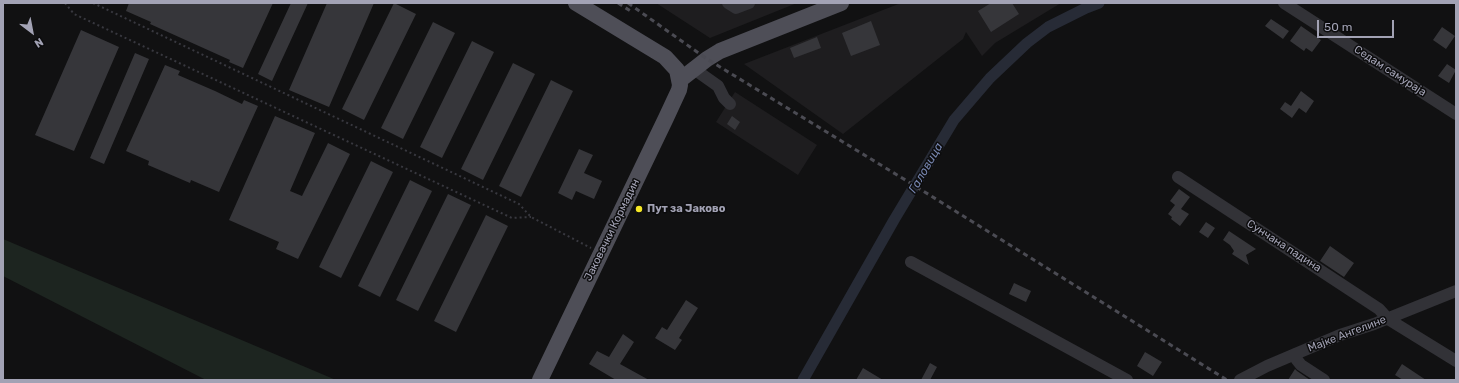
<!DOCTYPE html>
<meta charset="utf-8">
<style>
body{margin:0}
#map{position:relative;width:1459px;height:383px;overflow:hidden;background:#111112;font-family:Rubik,sans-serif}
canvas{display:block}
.frame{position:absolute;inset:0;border:4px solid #a2a2b4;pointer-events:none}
.north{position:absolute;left:12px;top:12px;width:40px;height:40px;-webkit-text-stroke:3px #0c0c0d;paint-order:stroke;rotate:148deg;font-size:11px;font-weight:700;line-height:16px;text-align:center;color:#a2a2b4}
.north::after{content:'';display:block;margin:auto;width:14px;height:18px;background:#a2a2b4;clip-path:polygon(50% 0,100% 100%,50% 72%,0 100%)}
.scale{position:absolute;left:1317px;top:20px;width:77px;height:18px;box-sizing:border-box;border:2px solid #a2a2b4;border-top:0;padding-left:5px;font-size:12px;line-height:14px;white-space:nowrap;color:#a2a2b4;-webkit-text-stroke:3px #0c0c0d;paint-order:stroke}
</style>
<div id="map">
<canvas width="1459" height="383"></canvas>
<div class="frame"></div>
<div class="north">N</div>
<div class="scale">50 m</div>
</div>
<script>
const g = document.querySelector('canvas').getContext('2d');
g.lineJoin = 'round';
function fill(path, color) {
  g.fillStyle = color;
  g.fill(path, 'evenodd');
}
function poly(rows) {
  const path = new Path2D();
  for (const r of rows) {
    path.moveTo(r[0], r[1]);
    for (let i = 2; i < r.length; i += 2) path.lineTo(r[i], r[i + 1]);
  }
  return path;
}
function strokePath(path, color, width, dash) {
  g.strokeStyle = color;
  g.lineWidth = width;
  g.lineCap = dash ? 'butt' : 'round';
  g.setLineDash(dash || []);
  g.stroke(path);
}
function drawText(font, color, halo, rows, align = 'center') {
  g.font = font + ' Rubik,sans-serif';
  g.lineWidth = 3;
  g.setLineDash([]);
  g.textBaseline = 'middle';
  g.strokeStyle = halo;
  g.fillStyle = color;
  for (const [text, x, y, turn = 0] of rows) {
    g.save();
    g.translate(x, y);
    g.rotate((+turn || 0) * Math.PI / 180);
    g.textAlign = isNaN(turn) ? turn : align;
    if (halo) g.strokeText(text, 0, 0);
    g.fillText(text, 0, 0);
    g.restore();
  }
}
const built = poly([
 [656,3,797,3,710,38],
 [901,3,1061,3,995,43,982,56,966,32,963,39,843,134,744,64],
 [735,92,817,145,798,175,716,122]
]);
const green = poly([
 [3,239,336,380,206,380,3,276]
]);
const canal = poly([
 [803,380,894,220,954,120,990,78,1027,43,1048,27,1086,8,1099,3]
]);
const building = poly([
 [129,3,273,3,243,68,229,62,230,60,150,24,151,22,126,11],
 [291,3,308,3,272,81,258,74],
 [327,3,374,3,329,107,289,90],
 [394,3,416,14,364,120,342,109],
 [991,3,1012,3,1019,14,991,32,978,11],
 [1271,19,1289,31,1283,39,1265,26],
 [871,21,880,45,851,56,842,33],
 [433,22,455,33,403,139,381,128],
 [1301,26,1321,40,1312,52,1306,48,1304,51,1290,41],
 [1442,27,1455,36,1446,49,1433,40],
 [81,30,119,47,74,151,35,135],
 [817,37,821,48,794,58,790,48],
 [472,41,494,52,442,158,420,147],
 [135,53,149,59,104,164,90,158],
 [513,63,535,74,483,180,461,169],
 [1447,64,1456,70,1449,83,1438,76],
 [165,65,180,71,178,75,215,91,242,104,244,100,258,106,219,192,191,180,190,183,148,165,149,161,126,151],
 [551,80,573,91,521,197,499,186],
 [1301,91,1314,101,1306,113,1299,108,1292,118,1280,109,1285,102,1291,106],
 [275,116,315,133,290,191,302,196,328,143,350,154,298,259,276,249,279,242,229,220],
 [732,116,740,122,735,130,727,124],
 [579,149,593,155,584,173,602,181,594,199,576,191,572,200,558,193],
 [371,161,393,172,341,278,319,267],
 [410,180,432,191,380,297,358,286],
 [1179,189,1190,197,1181,209,1189,214,1180,226,1171,219,1172,217,1168,214,1175,205,1170,201],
 [448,194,471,205,418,311,396,300],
 [486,215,508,226,456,332,434,321],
 [1206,222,1215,228,1208,238,1199,232],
 [1229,231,1256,249,1246,255,1249,265,1232,254,1234,251,1230,245,1223,240],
 [1330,246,1354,263,1344,277,1320,261],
 [1014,283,1031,291,1026,302,1009,294],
 [686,300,698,308,679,338,682,340,675,350,655,338,662,327,667,330],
 [623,334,634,342,620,364,649,380,616,380,589,364,597,351,609,357],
 [1145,352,1162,362,1153,376,1137,366],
 [930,363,937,367,930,380,921,380],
 [1402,364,1426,380,1403,380,1395,375],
 [863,368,883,380,856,380],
 [1295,369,1297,371,1310,380,1288,380]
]);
const path = poly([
 [65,3,74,14,512,218,531,217],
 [93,3,519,204,531,217,591,248]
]);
const minor = poly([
 [728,3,736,8,749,3],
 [1284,3,1456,114],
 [694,69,718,86,724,98,730,104],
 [1178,177,1379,309,1388,319,1456,361],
 [911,262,1127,380],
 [1295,354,1297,360,1301,365,1324,380],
 [1240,380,1267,366,1340,335,1374,324,1456,291]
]);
const major = poly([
 [680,80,707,59,720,51,841,3],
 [540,380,666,118,679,90,680,85,677,70,665,57,576,3]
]);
const rail = poly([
 [618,3,632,12],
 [628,3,707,59,907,181,1227,380]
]);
const markers = [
 [639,209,4,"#f6e825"]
];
const streetNames = [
 ["Седам самураја",1390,71,33],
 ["Јаковачки Кормадин",612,230,-64],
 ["Сунчана падина",1284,246,33],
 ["Мајке Ангелине",1347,334,-21]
];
const poiNames = [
 ["Пут за Јаково",647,209]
];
const waterNames = [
 ["Галовица",926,168,-60]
];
fill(built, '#1e1d1f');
fill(green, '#1d2520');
strokePath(canal, '#272b36', 11);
fill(building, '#36363a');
strokePath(path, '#38383f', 2, [2, 3]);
strokePath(minor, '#323237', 12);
strokePath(major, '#4e4e57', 16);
strokePath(rail, '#4b4b53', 3, [5, 4]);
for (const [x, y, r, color] of markers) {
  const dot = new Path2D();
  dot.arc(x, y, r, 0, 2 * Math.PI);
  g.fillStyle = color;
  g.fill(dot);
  strokePath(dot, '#0c0c0d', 1.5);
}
drawText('11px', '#a2a2b4', '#0c0c0d', streetNames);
drawText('bold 11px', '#a2a2b4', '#0c0c0d', poiNames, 'left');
drawText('italic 12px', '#7786b0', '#0c0c0d', waterNames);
</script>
